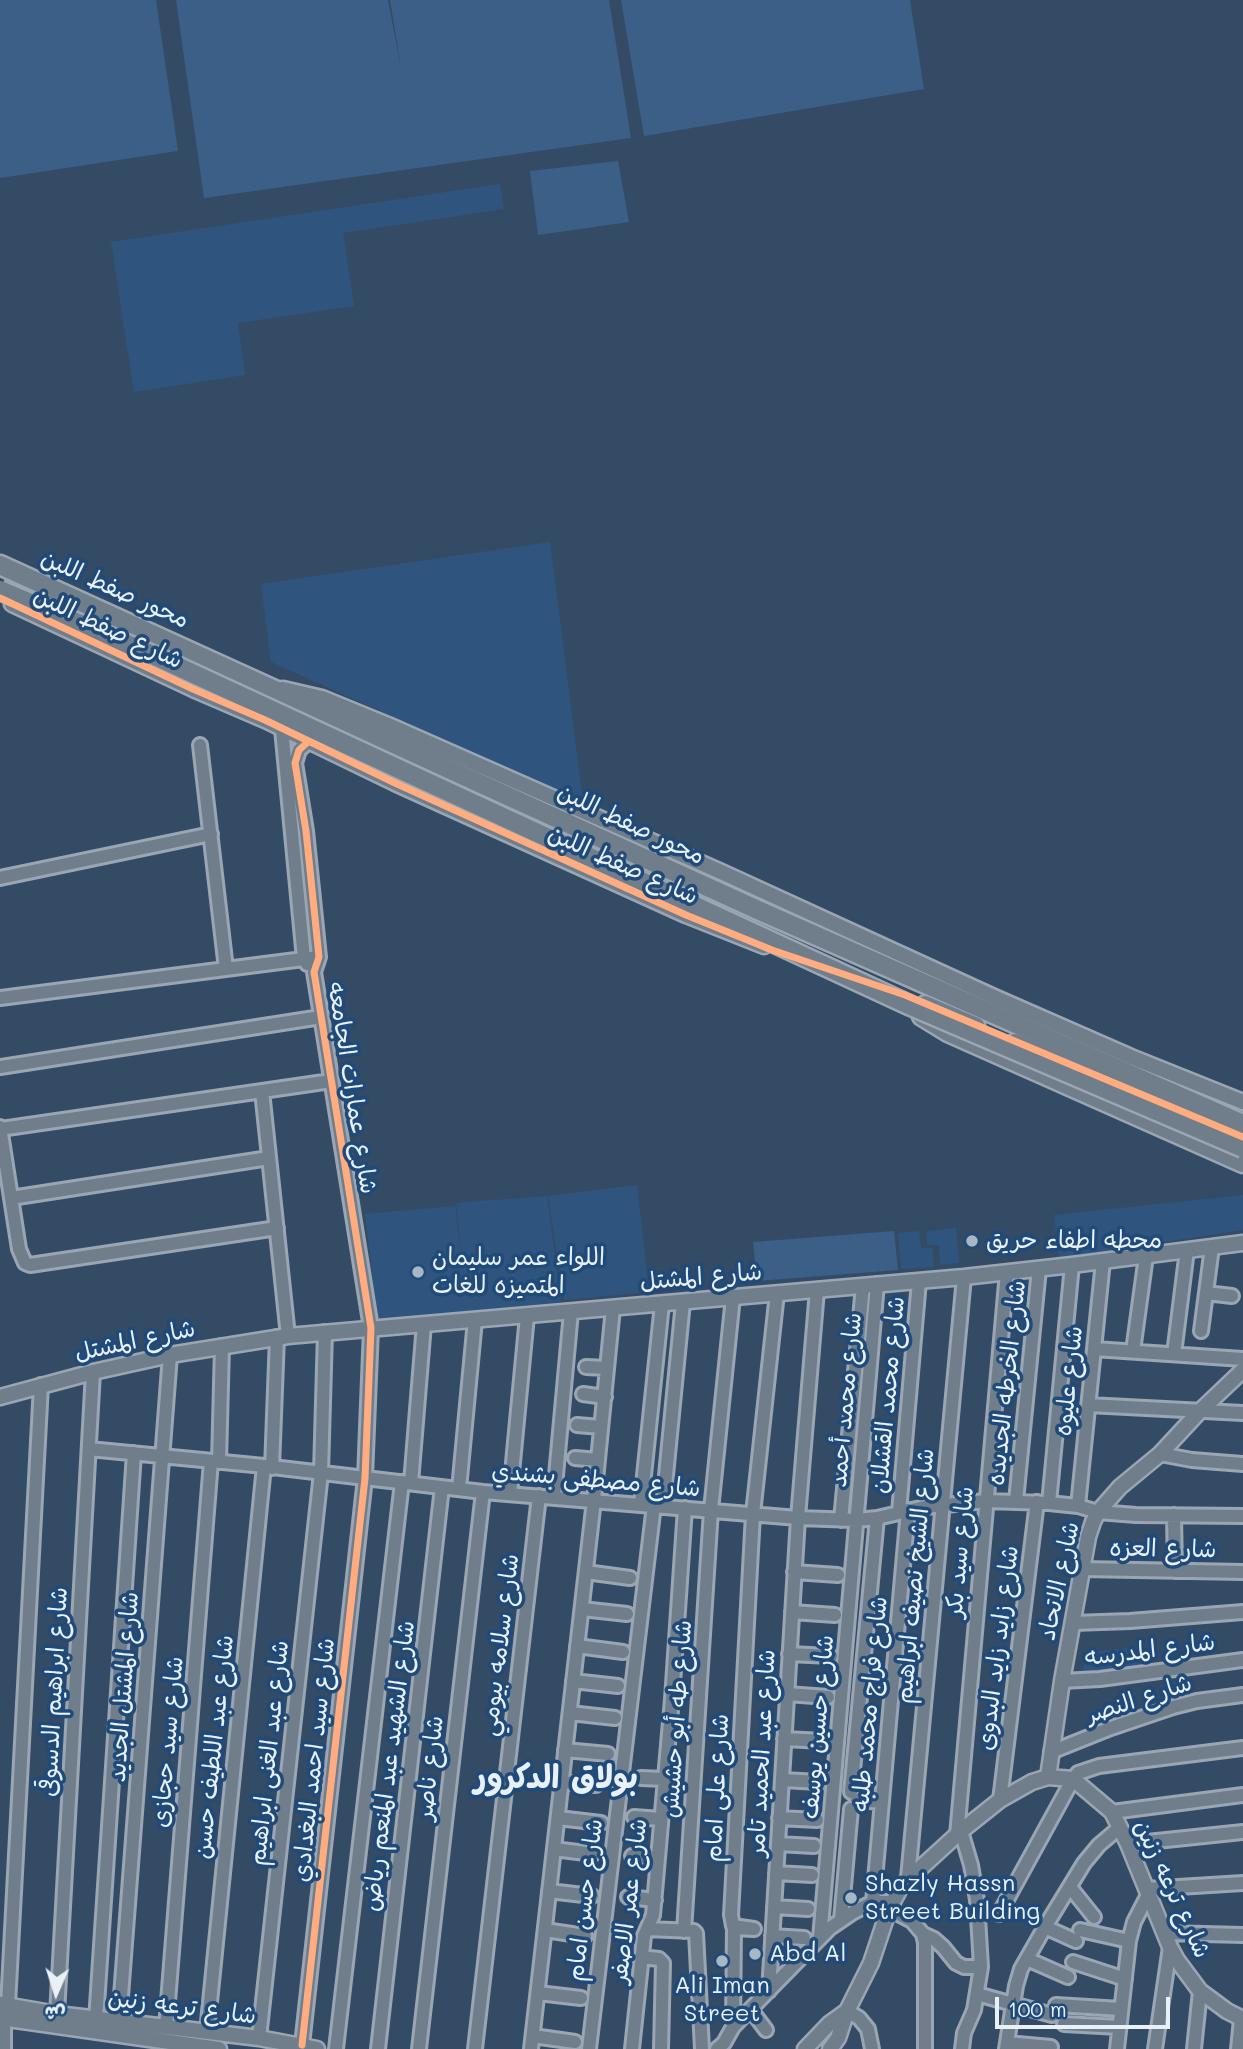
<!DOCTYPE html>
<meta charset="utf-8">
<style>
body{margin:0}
#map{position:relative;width:1243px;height:2049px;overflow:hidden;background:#344b65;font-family:Mali,"Playpen Sans Arabic",sans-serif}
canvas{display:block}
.north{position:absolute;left:21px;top:1958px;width:70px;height:70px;-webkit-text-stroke:5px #1f4a7a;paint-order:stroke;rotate:183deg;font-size:19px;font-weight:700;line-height:28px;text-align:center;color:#e8f1f8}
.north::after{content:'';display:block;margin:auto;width:24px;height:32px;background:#e8f1f8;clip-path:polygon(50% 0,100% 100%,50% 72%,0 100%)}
.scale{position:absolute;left:995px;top:1997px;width:175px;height:32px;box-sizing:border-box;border:4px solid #e8f1f8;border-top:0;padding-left:9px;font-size:21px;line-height:24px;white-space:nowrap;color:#e8f1f8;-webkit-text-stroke:5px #1f4a7a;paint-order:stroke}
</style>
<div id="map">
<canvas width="1243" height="2049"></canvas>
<div class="north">ش</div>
<div class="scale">100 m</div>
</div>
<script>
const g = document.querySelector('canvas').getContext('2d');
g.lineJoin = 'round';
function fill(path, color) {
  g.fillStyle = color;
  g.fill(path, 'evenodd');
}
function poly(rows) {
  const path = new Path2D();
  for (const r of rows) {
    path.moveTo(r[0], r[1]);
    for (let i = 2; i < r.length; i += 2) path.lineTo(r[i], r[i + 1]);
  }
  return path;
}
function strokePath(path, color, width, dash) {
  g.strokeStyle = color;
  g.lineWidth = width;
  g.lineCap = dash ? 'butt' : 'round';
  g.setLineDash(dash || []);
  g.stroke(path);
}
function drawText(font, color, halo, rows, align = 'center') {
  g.font = font + ' Mali,"Playpen Sans Arabic",sans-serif';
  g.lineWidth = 7;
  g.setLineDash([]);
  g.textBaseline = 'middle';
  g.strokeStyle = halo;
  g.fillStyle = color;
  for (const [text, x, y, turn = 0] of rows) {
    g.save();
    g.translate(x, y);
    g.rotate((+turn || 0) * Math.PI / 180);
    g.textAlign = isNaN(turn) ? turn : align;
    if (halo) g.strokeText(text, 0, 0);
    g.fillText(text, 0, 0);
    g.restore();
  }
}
const built = poly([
 [500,184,504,209,343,233,354,306,238,323,245,375,134,392,111,242],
 [550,542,583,802,271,662,261,584],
 [637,1185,649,1292,564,1300,548,1196],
 [1243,1195,1243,1230,1059,1258,1054,1215],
 [547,1196,561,1302,378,1321,365,1214,455,1206,465,1279,456,1203],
 [956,1228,959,1263,940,1265,939,1245,927,1245,926,1231],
 [919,1231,921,1248,932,1248,934,1267,901,1269,898,1233],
 [1145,1646,1146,1667,1082,1675,1086,1653]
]);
const green = poly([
 [0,0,156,0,178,151,0,178],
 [176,0,388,0,401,68,390,0,609,0,631,138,204,198],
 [621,0,910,0,924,89,644,136],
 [618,161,629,222,538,235,530,171],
 [894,1231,898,1270,757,1281,753,1242]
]);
const minor = poly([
 [282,729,304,959,307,964],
 [200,745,226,969],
 [0,878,211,834],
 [0,998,319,957],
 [0,1067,321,1017],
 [262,1091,288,1336],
 [0,1127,19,1249,25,1263,30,1265,277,1228],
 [0,1129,331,1081],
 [11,1198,269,1158],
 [1206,1293,1232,1296],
 [1201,1331,1212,1247],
 [1094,1349,1243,1359],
 [1133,1351,1146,1256],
 [1174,1354,1187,1250],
 [586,1367,607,1368],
 [583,1394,605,1397],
 [1088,1405,1243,1413],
 [577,1425,601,1427],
 [89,1449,264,1466,483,1492,798,1518,857,1520,877,1518,925,1507,986,1501,1049,1503,1078,1506,1098,1512,1136,1515,1243,1516],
 [1160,1454,1192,1460,1243,1464],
 [575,1458,598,1460],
 [219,1462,222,1346],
 [272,1468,277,1337],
 [411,1483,424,1324],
 [459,1489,475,1320],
 [510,1494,527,1316],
 [554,1497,571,1312],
 [1016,1501,1039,1269],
 [1049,1503,1072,1265],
 [641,1504,662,1304],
 [663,1506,683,1302],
 [1078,1506,1103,1261],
 [899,1512,919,1281],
 [1174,1515,1175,1571],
 [841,1520,863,1286],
 [1082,1569,1243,1572],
 [586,1572,630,1578],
 [794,1572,838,1575],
 [582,1609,627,1614],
 [792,1612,835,1615],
 [1073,1623,1130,1621,1243,1612],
 [577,1646,623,1652],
 [789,1654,831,1656],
 [573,1681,618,1686],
 [1062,1681,1100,1679,1243,1660],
 [787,1694,828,1697],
 [570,1713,615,1718],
 [784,1739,824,1741],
 [565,1750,608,1754],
 [1051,1752,1111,1728,1173,1707,1197,1701,1243,1695],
 [641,1778,664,1779],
 [782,1780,820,1782],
 [562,1782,596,1785],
 [851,1792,877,1518],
 [857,1800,882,1802],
 [1000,1800,1037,1502],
 [1112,1812,1243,1795],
 [634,1817,661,1819],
 [558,1818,601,1823],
 [779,1818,817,1820],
 [961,1831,971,1865,977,1900,981,1967,974,2010,964,2033,962,2049],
 [957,1835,1007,1272],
 [778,1844,814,1846],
 [1128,1844,1243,1832],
 [554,1849,593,1854],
 [632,1856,658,1858],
 [776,1873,812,1875],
 [908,1878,964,1277],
 [1070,1887,1094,1917],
 [1146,1889,1243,1883],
 [549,1891,592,1896],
 [628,1897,655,1900],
 [873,1902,908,1510],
 [774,1907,808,1909],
 [889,1909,912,1921,923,1934,925,1943,925,2049],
 [999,1914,1073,1779,1078,1773,1099,1766,1243,1748],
 [841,1920,851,1809],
 [1045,1927,1076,1941],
 [647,1929,694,1931,696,1933,702,2049],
 [545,1930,585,1936],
 [1080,1930,1129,1941],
 [684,1931,711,1510,733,1297],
 [1165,1933,1243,1935],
 [923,1934,934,1939,943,1947,956,1963,964,1967,981,1967],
 [772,1936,804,1938],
 [820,1938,877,1284],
 [641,1957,659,1959,663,1963,661,2049],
 [1027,1959,1068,1977],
 [1073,1962,1125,1979],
 [769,1991,798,1518,817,1290],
 [538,1993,581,1998],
 [977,1994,1052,2015],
 [8,2005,41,1385],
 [1056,2005,1121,2009],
 [751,2010,766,2030],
 [847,2011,859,2018,868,2029,872,2049],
 [57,2014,93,1372],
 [96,2020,134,1453],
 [119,2022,170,1355],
 [1064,2024,1119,2027],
 [166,2027,211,1461],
 [733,2027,734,1928,754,1929,733,1926,731,1915,753,1514,777,1293],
 [207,2032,264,1466],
 [533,2036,575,2042],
 [259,2038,321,1473,325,1332],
 [1007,2043,1051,2047],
 [302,2045,365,1478,371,1328,314,972,319,957,306,831,295,763,299,750,308,742],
 [4,2049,4,2019],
 [336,2049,402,1482],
 [378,2049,442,1487],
 [419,2049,483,1492],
 [475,2049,539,1496],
 [531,2049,594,1500,613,1308],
 [589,2049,654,1505],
 [632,2049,644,1936,653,1915,672,1699,685,1508],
 [717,2049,724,2043,733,2027,830,1928,852,1913,873,1902,892,1902],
 [1006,2049,1016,1986,1021,1969,1045,1927,1084,1863,1099,1845,1119,1828],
 [1117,2049,1129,1941,1134,1922,1148,1895],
 [1155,2049,1170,1947],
 [1194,2049,1200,1991],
 [1238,2049,1241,2019]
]);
const tertiary = poly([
 [12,604,193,689,265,720,395,783,686,915,764,946],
 [283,689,322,698,388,725,719,871,994,997,1131,1057,1243,1102],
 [925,1003,977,1025],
 [1015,1041,1243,1137],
 [0,1397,93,1372,170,1355,288,1336,964,1277,1072,1265,1243,1243],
 [1048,1777,1062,1681,1088,1537,1093,1522,1098,1512,1120,1487,1160,1454,1199,1412,1243,1370],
 [0,2004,57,2014,259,2038,317,2049],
 [0,2018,219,2049],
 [805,2049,829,2024,847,2011],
 [830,2049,838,2038,847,2011,871,1963,889,1909,902,1885,961,1831,1000,1800,1032,1782,1048,1777,1073,1779,1112,1812,1128,1844,1170,1947,1177,1960,1200,1991,1227,2011,1243,2019]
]);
const primary = poly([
 [0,565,758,910,1243,1124],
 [922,1016,948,1032,1243,1163]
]);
const primaryBridge = poly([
 [0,590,155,656,911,1006,1243,1148]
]);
const cycleway = poly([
 [0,598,193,689,265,720,395,783,686,915,772,950,905,995,1243,1137],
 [302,2045,365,1478,371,1328,314,972,319,957,306,831,295,763,299,750,308,742]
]);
const markers = [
 [972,1241,7,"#a9b7c5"],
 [418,1272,7,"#a9b7c5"],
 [851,1898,7,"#a9b7c5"],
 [755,1954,7,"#a9b7c5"],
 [722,1961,7,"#a9b7c5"]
];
const streetNames = [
 ["محور صفط اللبن",115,589,24],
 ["شارع صفط اللبن",108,628,25],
 ["محور صفط اللبن",631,824,25],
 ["شارع صفط اللبن",623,865,24],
 ["شارع عمارات الجامعه",352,1088,81],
 ["شارع المشتل",701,1277,-5],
 ["شارع المشتل",135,1341,-12],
 ["شارع عليوه",1069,1381,-84],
 ["شارع الخرطه الجديده",1007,1383,-84],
 ["شارع محمد القشلان",888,1395,-85],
 ["شارع محمد أحمد",846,1400,-85],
 ["شارع مصطفى بشندي",596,1480,5],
 ["شارع العزه",1163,1549,1],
 ["شارع سيد بكر",960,1552,-85],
 ["شارع الشيخ نصيف ابراهيم",915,1576,-85],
 ["شارع الاتحاد",1059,1581,-78],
 ["شارع سلامه بيومي",500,1645,-83],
 ["شارع زايد زايد البدوى",998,1648,-83],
 ["شارع المدرسه",1150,1650,-7],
 ["شارع المشتل الجديد",124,1687,-86],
 ["شارع ابراهيم الدسوقى",54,1692,-87],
 ["شارع النصر",1139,1699,-18],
 ["شارع فراج محمد طلبه",870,1704,-85],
 ["شارع طه أبو حشيش",677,1719,-86],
 ["شارع حسين يوسف",818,1727,-85],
 ["شارع سيد حجازى",168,1742,-85],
 ["شارع عبد اللطيف حسن",214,1747,-84],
 ["شارع عبد الغنى ابراهيم",269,1753,-84],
 ["شارع عبد الحميد تامر",762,1753,-87],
 ["شارع سيد احمد البغدادي",314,1760,-84],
 ["شارع الشهيد عبد المنعم رياض",389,1766,-83],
 ["شارع ناصر",430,1768,-84],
 ["شارع على امام",717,1788,-87],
 ["شارع ترعه زنين",1172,1889,65],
 ["شارع حسن امام",585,1900,-83],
 ["شارع عمر الاصفر",629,1901,-83],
 ["شارع ترعه زنين",182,2007,7]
];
const poiNames = [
 ["محطه اطفاء حريق",986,1241],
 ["اللواء عمر سليمان",432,1258],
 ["المتميزه للغات",432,1286],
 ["Shazly Hassn",865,1884],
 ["Street Building",865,1912],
 ["Abd Al",769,1954],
 ["Ali Iman",722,1986,"center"],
 ["Street",722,2014,"center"]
];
const districtNames = [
 ["بولاق الدكرور",556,1778]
];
fill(built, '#2f557f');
fill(green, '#3b5f87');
strokePath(minor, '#9aa6b3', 18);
strokePath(tertiary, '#9aa6b3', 19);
strokePath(primary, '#9aa6b3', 23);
strokePath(minor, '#707e8c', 12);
strokePath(tertiary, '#707e8c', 14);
strokePath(primary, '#707e8c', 18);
strokePath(primaryBridge, '#9aa6b3', 23, []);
strokePath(primaryBridge, '#707e8c', 18);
strokePath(cycleway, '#ffac80', 7);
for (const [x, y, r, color] of markers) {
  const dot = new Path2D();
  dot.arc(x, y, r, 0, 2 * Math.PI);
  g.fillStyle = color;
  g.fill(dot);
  strokePath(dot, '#1f4a7a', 2.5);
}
drawText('24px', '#e8f1f8', '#1f4a7a', streetNames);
drawText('24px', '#e8f1f8', '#1f4a7a', poiNames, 'left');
drawText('bold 32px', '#e8f1f8', '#1f4a7a', districtNames);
</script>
